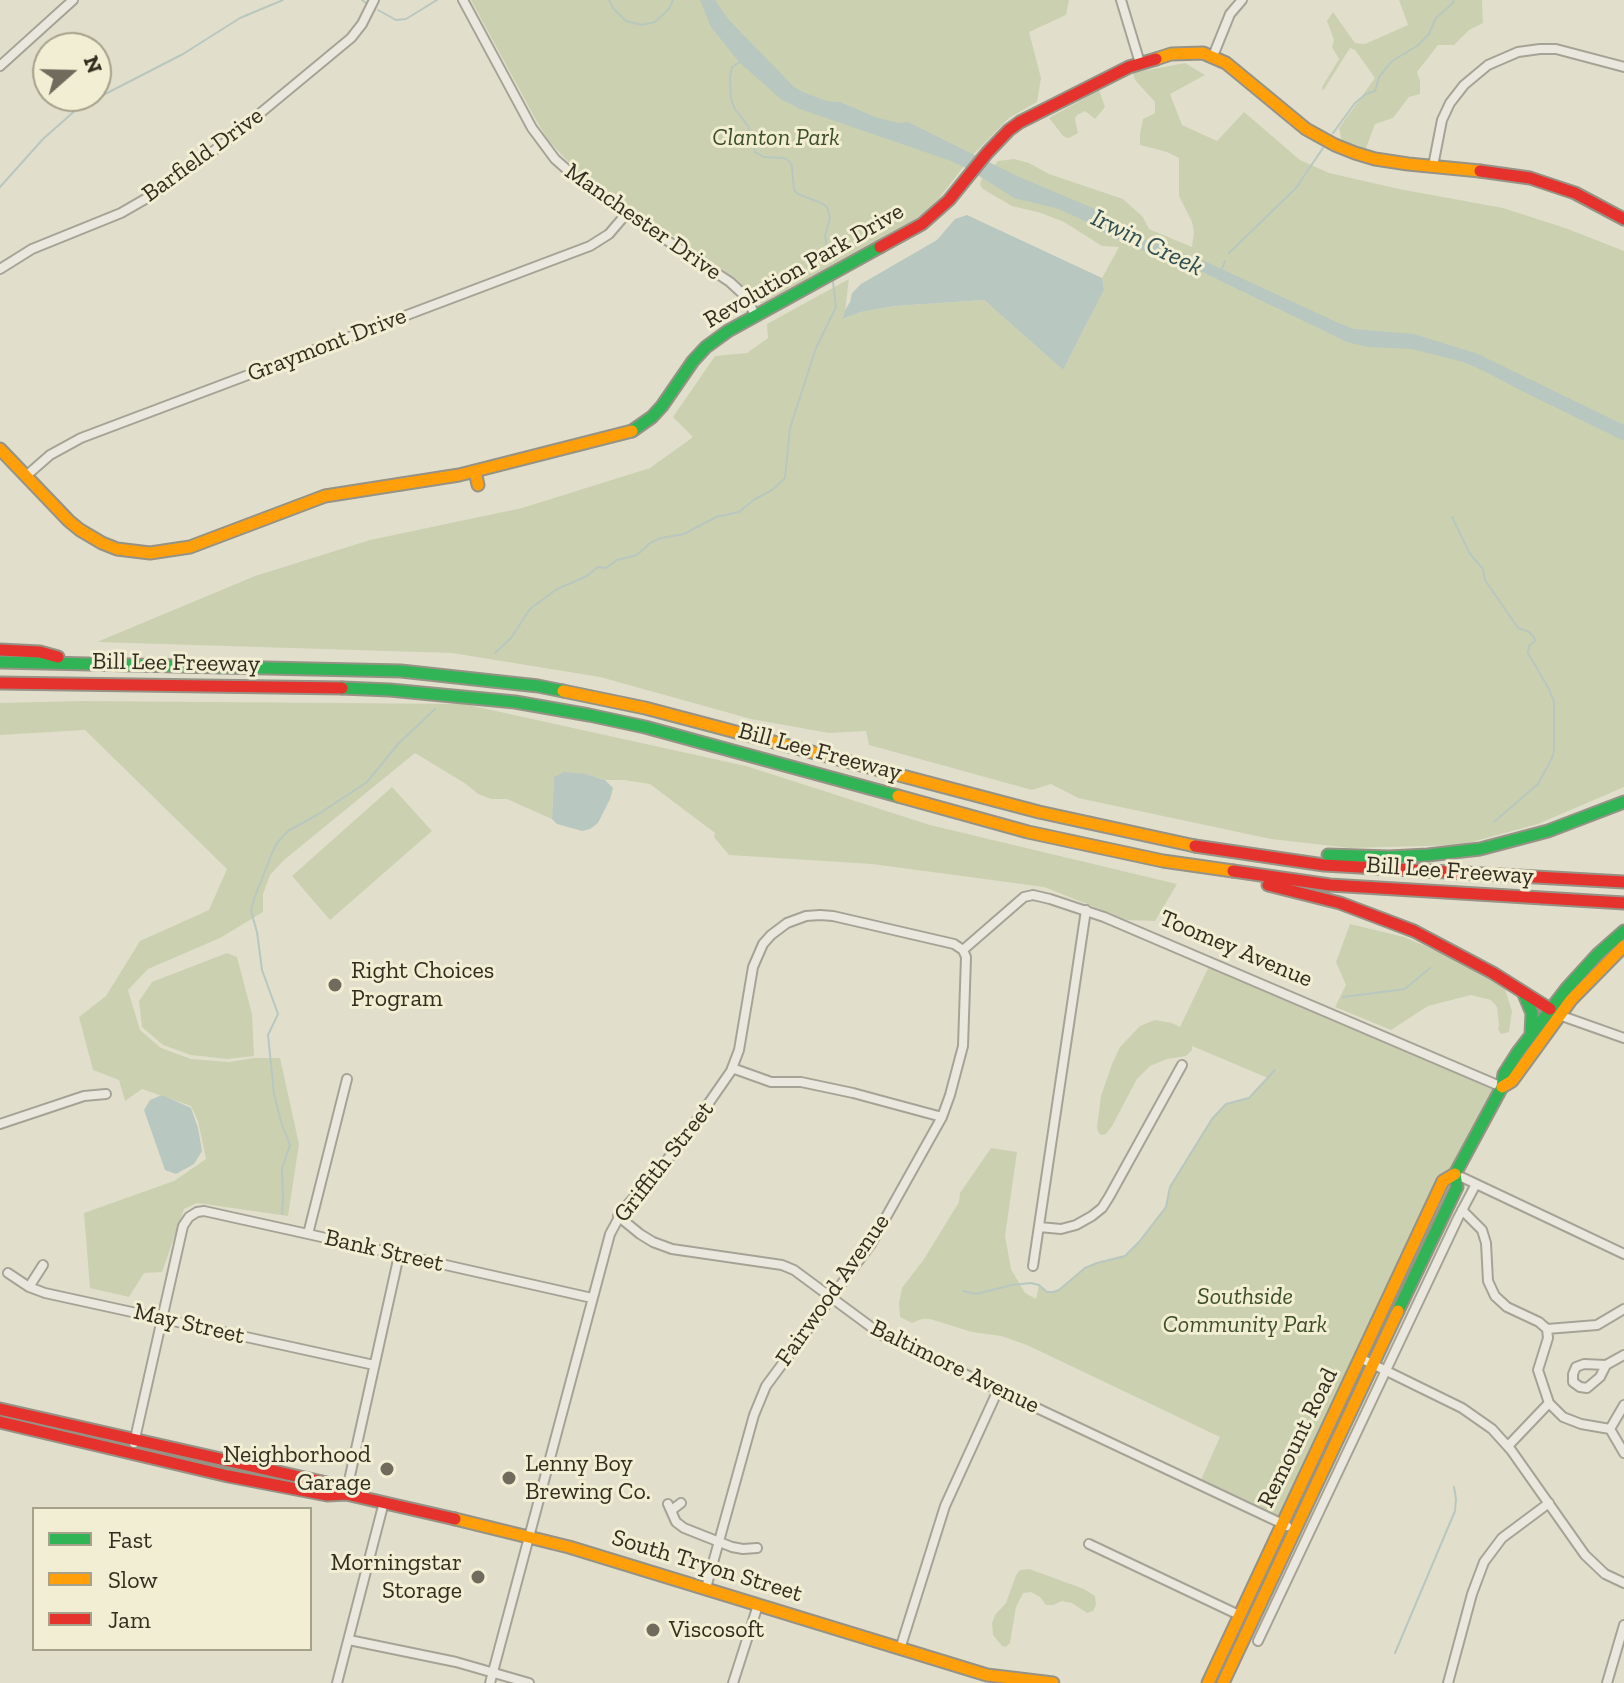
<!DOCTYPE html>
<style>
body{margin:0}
#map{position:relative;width:1624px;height:1683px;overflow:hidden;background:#e1dfcc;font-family:"Zilla Slab",serif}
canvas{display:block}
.legend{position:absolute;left:32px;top:1507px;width:280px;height:144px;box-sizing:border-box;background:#f1eed3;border:2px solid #a5a18b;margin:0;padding:10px 14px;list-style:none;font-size:24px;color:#332d1f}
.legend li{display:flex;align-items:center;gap:16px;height:40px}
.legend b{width:40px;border:2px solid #a5a18b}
.north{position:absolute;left:32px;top:32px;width:80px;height:80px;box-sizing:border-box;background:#f1eed3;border:2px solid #a5a18b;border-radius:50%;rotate:70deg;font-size:22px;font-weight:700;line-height:32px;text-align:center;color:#332d1f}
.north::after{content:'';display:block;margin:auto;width:28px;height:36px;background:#706b5c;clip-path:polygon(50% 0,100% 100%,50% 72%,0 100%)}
</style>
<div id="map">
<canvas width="1624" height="1683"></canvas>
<ul class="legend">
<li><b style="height:10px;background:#30b455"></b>Fast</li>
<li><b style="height:10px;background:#ff9f0a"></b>Slow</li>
<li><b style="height:10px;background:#e5322d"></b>Jam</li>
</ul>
<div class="north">N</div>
</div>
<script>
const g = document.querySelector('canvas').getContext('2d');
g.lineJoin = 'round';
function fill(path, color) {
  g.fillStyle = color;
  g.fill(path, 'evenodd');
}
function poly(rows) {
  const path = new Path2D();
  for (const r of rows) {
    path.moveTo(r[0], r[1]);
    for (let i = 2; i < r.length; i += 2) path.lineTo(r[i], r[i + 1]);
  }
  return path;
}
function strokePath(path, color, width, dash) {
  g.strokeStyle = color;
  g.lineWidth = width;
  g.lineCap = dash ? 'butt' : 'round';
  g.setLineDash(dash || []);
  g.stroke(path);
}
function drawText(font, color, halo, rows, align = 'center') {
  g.font = font + ' "Zilla Slab",serif';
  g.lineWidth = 6;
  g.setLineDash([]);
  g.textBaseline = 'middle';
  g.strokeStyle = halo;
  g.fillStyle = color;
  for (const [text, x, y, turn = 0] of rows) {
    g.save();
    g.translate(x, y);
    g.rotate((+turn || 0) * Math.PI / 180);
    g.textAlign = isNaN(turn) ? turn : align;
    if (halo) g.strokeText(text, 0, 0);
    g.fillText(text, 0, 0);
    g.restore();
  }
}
const green = poly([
 [471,0,1069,0,1066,15,1029,32,1041,78,1037,102,1009,118,971,157,940,197,925,212,909,224,763,303,758,303,746,288,722,269,576,170,559,152,548,140,536,120],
 [1399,0,1482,0,1483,23,1469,30,1454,45,1438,45,1417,72,1420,81,1420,94,1409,97,1393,118,1375,124,1365,151,1342,142,1339,128,1375,78,1355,50,1350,48,1323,91,1322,87,1339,59,1332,47,1334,40,1327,21,1333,12,1355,43,1365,44,1408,25],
 [1185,63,1205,75,1170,94,1182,125,1217,141,1244,112,1300,160,1329,173,1399,189,1503,208,1568,229,1624,251,1624,787,1538,824,1461,845,1350,848,1271,839,1078,798,1051,784,1032,790,869,745,866,731,829,733,751,719,600,677,452,653,97,642,255,576,370,540,522,508,650,468,693,437,673,417,715,356,747,353,768,338,767,324,849,279,844,319,861,312,895,306,984,300,1063,370,1104,290,1102,278,1119,247,1102,246,1064,222,1041,213,1012,206,983,189,980,185,981,180,998,161,1014,159,1029,163,1049,174,1123,199,1143,217,1149,229,1192,247,1194,232,1192,222,1179,196,1179,158,1167,152,1140,145,1140,134,1143,119,1155,113,1155,102,1135,80,1133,73],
 [1099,90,1105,107,1095,119,1085,111,1077,115,1075,119,1078,133,1069,138,1064,137,1049,118],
 [82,701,464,704,746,766,930,825,1177,884,1155,921,1127,920,1044,887,872,864,729,855,714,837,715,833,650,784,624,780,606,780,586,774,554,777,552,819,507,799,491,799,478,794,466,784,415,753,284,860,270,875,263,894,263,912,220,938,148,969,128,990,140,1030,161,1048,191,1059,229,1062,254,1058,280,1058,299,1144,288,1216,197,1203,184,1209,162,1272,144,1273,129,1297,90,1288,84,1213,174,1181,206,1159,198,1121,191,1106,142,1089,125,1101,119,1080,93,1070,79,1017,106,996,140,941,209,910,227,869,85,730,0,735,0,703],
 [392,787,432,831,330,920,292,876],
 [1350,924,1404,937,1458,960,1504,986,1512,1011,1509,1032,1501,1034,1498,1029,1499,1026,1497,1007,1491,1000,1471,995,1428,1006,1391,1030,1335,1007,1346,985,1336,962],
 [227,953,237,957,252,1014,254,1056,227,1059,191,1055,163,1045,142,1027,139,1001,152,982],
 [1211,962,1502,1087,1455,1174,1443,1181,1281,1523,1199,1484,1220,1437,1027,1345,1001,1336,972,1332,930,1319,922,1319,912,1323,900,1317,899,1303,902,1288,924,1259,959,1202,960,1193,991,1148,1017,1152,1005,1236,1011,1269,1025,1293,1036,1299,1039,1285,1047,1292,1059,1290,1085,1268,1097,1263,1125,1256,1139,1242,1166,1207,1170,1187,1212,1119,1226,1104,1249,1098,1268,1078,1192,1046,1192,1050,1186,1056,1167,1059,1150,1066,1137,1079,1112,1126,1106,1134,1101,1135,1098,1132,1097,1127,1101,1096,1112,1064,1120,1047,1140,1026,1155,1020,1172,1023,1180,1027],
 [1029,1569,1084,1589,1095,1596,1096,1605,1093,1611,1087,1613,1072,1603,1062,1601,1053,1605,1046,1605,1040,1597,1031,1592,1023,1593,1016,1607,1010,1643,1006,1647,1002,1646,993,1635,992,1623,995,1615,1006,1603,1016,1575,1020,1570]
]);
const water = poly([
 [700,0,715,0,728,19,794,87,805,93,827,101,840,102,878,118,899,123,908,122,1017,176,1095,209,1107,215,1124,232,1202,260,1343,325,1354,329,1414,334,1478,354,1624,425,1624,441,1522,391,1484,371,1463,362,1412,349,1367,347,1347,342,1196,269,1146,252,1107,235,1089,223,1059,209,1014,198,968,169,951,161,800,109,782,100,740,63,711,27],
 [967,215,1102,278,1104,290,1063,370,984,300,895,306,861,312,843,319,845,310,850,302,852,293,861,284,937,240,955,219],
 [564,772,586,774,605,780,613,788,610,799,598,823,590,829,582,831,557,824,552,819,554,777],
 [162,1095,191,1108,198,1128,202,1151,194,1164,176,1174,165,1170,144,1110,150,1100]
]);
const stream = poly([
 [362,0,366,3],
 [609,0,613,8,626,21,642,25,655,22,669,9,673,0],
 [378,10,396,20,406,19,437,0],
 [742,61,732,67,730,77,731,99,735,109,748,126,755,152,764,157,784,158,789,161,792,166,794,190,798,194,821,203,827,207,830,218,825,236,829,259],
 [1333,133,1355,103,1366,94,1375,91,1379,77,1392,61,1417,46,1429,34,1436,18,1453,3,1453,0],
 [0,187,43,139,78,108,183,54,240,18,283,0],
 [1229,253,1296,188,1323,148],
 [1221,271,1225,261],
 [1452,517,1470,554,1483,569,1485,580,1518,628,1529,632,1534,637,1535,641,1529,646,1528,653,1549,689,1554,702,1554,751,1552,758,1538,784,1494,822],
 [495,653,511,638,530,609,557,589,587,576,598,567,606,568,617,560,637,555,650,543,661,538,684,534,716,517,739,512,755,499,772,490,785,478,790,428,816,348,836,307,833,282],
 [1343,997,1405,989,1430,968],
 [282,1214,283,1199,282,1168,290,1145,281,1122,274,1094,268,1035,278,1014,262,970,257,932,251,911,254,899,272,853,277,843,288,831,317,815,367,782,398,744,435,709],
 [963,1291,976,1294,1012,1285,1031,1283,1039,1285,1047,1292,1053,1292,1059,1290,1085,1268,1097,1263,1125,1256,1139,1242,1166,1207,1170,1187,1212,1119,1226,1104,1249,1098,1275,1070],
 [1395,1653,1455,1511,1456,1499,1454,1487]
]);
const street = poly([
 [463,0,532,128,555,159,589,189,730,282,744,295,756,316],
 [1121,0,1140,63],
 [1213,56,1230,14,1242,0],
 [0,66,73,0],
 [1433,166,1442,120,1450,103,1464,85,1488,65,1518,52,1540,49,1556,49,1624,67],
 [0,269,32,249,121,213,154,194,223,144,351,38,362,24,374,0],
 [26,476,50,455,81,438,590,246,609,234,627,213],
 [963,950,1024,897,1033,895,1050,899,1104,917,1502,1087],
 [1559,1015,1624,1038],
 [732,1068,771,1082,801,1082,853,1093,942,1117],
 [0,1124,84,1096,106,1094],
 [1455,1174,1624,1254],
 [1462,1210,1482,1230,1486,1243,1488,1281,1495,1296,1507,1307,1539,1322,1547,1329,1597,1325,1624,1309],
 [618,1216,640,1234,653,1242,672,1249,782,1265,794,1270,882,1335,1287,1526],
 [1039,1227,1061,1229,1076,1225,1092,1216,1102,1208,1109,1197,1182,1065],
 [308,1234,347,1079],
 [1033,1266,1086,910],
 [8,1273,29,1287,45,1293,374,1365],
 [29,1287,43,1265],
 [1547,1329,1548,1338,1538,1370,1549,1403,1563,1417,1581,1424,1610,1429],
 [1360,1358,1462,1408,1492,1429,1511,1450,1585,1555,1605,1574,1624,1583],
 [1606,1365,1584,1364,1576,1367,1573,1374,1573,1382,1580,1387,1587,1388,1600,1377,1606,1365,1624,1355],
 [1624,1405,1610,1429,1624,1453],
 [134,1443,183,1226,189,1217,197,1212,204,1211,308,1234,592,1298],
 [1508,1446,1549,1403],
 [346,1494,399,1255],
 [668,1504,676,1522,684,1528,732,1547,743,1549,757,1548],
 [672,1512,673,1509,681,1503],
 [1089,1544,1239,1615],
 [706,1588,754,1415,766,1386,871,1244,942,1117,950,1095,963,1046,966,957,963,950],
 [349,1640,456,1662,529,1683],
 [1258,1641,1458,1218,1476,1184],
 [900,1649,945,1506,998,1390],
 [337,1683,384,1502],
 [490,1683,610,1234,623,1210,679,1146,731,1071,739,1050,753,967,763,944,771,935,787,923,806,916,820,915,833,916,954,944,963,950],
 [733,1683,758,1605],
 [1448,1683,1472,1594,1484,1562,1502,1538,1549,1503],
 [1607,1683,1624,1625]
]);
const fast = poly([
 [632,431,652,417,662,406,693,361,706,347,728,331,880,247],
 [0,662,401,671,538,686,563,691],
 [342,688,390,690,515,702,589,715,645,727,898,796],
 [1328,855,1389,857,1428,855,1480,849,1548,831,1624,802],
 [1524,994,1532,1013,1531,1034],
 [1398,1311,1457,1187,1455,1174,1502,1087,1504,1074,1518,1052,1567,988,1598,954,1624,931]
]);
const slow = poly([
 [1156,59,1171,54,1203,53,1226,63,1306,129,1335,145,1355,153,1375,159,1408,164,1480,171],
 [0,449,69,521,80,530,102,543,117,549,150,553,190,547,325,496,459,475,632,431],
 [475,471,478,485],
 [563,691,645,708,1039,812,1195,846],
 [898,796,1028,832,1163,861,1233,871],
 [1502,1087,1512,1081,1571,1000,1624,946],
 [455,1519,569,1547,987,1675,1053,1683],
 [1208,1683,1443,1181,1455,1174],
 [1223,1683,1398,1311]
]);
const jam = poly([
 [1480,171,1530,178,1575,193,1624,219],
 [880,247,922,224,949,200,987,153,1009,130,1020,122,1129,67,1156,59],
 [0,650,40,652,58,657],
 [0,683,342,688],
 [1195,846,1324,865,1624,882],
 [1233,871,1330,885,1624,903],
 [1268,885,1340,903,1414,931,1493,973,1550,1009],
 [0,1409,331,1484,346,1494],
 [0,1422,228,1476,327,1495,346,1494,455,1519]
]);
const markers = [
 [335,985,8,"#706b5c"],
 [387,1469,8,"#706b5c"],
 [509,1478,8,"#706b5c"],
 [478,1577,8,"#706b5c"],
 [653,1630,8,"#706b5c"]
];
const parkNames = [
 ["Clanton Park",776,138],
 ["Southside",1245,1297],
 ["Community Park",1245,1325]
];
const streetNames = [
 ["Barfield Drive",203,155,-36],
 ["Manchester Drive",643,222,35],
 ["Revolution Park Drive",804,266,-30],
 ["Graymont Drive",327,345,-21],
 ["Bill Lee Freeway",176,663,1],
 ["Bill Lee Freeway",820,752,15],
 ["Bill Lee Freeway",1450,871,4],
 ["Toomey Avenue",1236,949,23],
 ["Griffith Street",664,1162,-52],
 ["Bank Street",384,1251,13],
 ["Fairwood Avenue",833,1290,-55],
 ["May Street",189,1324,13],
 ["Baltimore Avenue",955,1367,26],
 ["Remount Road",1298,1438,-64],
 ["South Tryon Street",707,1566,17]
];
const poiNames = [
 ["Right Choices",351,971],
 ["Program",351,999],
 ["Neighborhood",371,1455,"right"],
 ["Garage",371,1483,"right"],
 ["Lenny Boy",525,1464],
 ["Brewing Co.",525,1492],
 ["Morningstar",462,1563,"right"],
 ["Storage",462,1591,"right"],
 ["Viscosoft",669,1630]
];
const waterNames = [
 ["Irwin Creek",1147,243,26]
];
fill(green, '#cbd1b0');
fill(water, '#b8c7bf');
strokePath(stream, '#b8c7bf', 2);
strokePath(street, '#a6a396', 12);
strokePath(fast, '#969386', 15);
strokePath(slow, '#969386', 15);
strokePath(jam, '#969386', 15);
strokePath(street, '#eae8de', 8);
strokePath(fast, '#30b455', 11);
strokePath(slow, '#ff9f0a', 11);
strokePath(jam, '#e5322d', 11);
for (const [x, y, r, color] of markers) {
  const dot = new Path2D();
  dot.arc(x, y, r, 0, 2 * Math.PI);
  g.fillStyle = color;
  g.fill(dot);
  strokePath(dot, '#f1eed3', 3);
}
drawText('italic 24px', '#3d4e28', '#f1eed3', parkNames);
drawText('24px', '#332d1f', '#f1eed3', streetNames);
drawText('24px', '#332d1f', '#f1eed3', poiNames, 'left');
drawText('italic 26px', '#304e52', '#f1eed3', waterNames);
</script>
